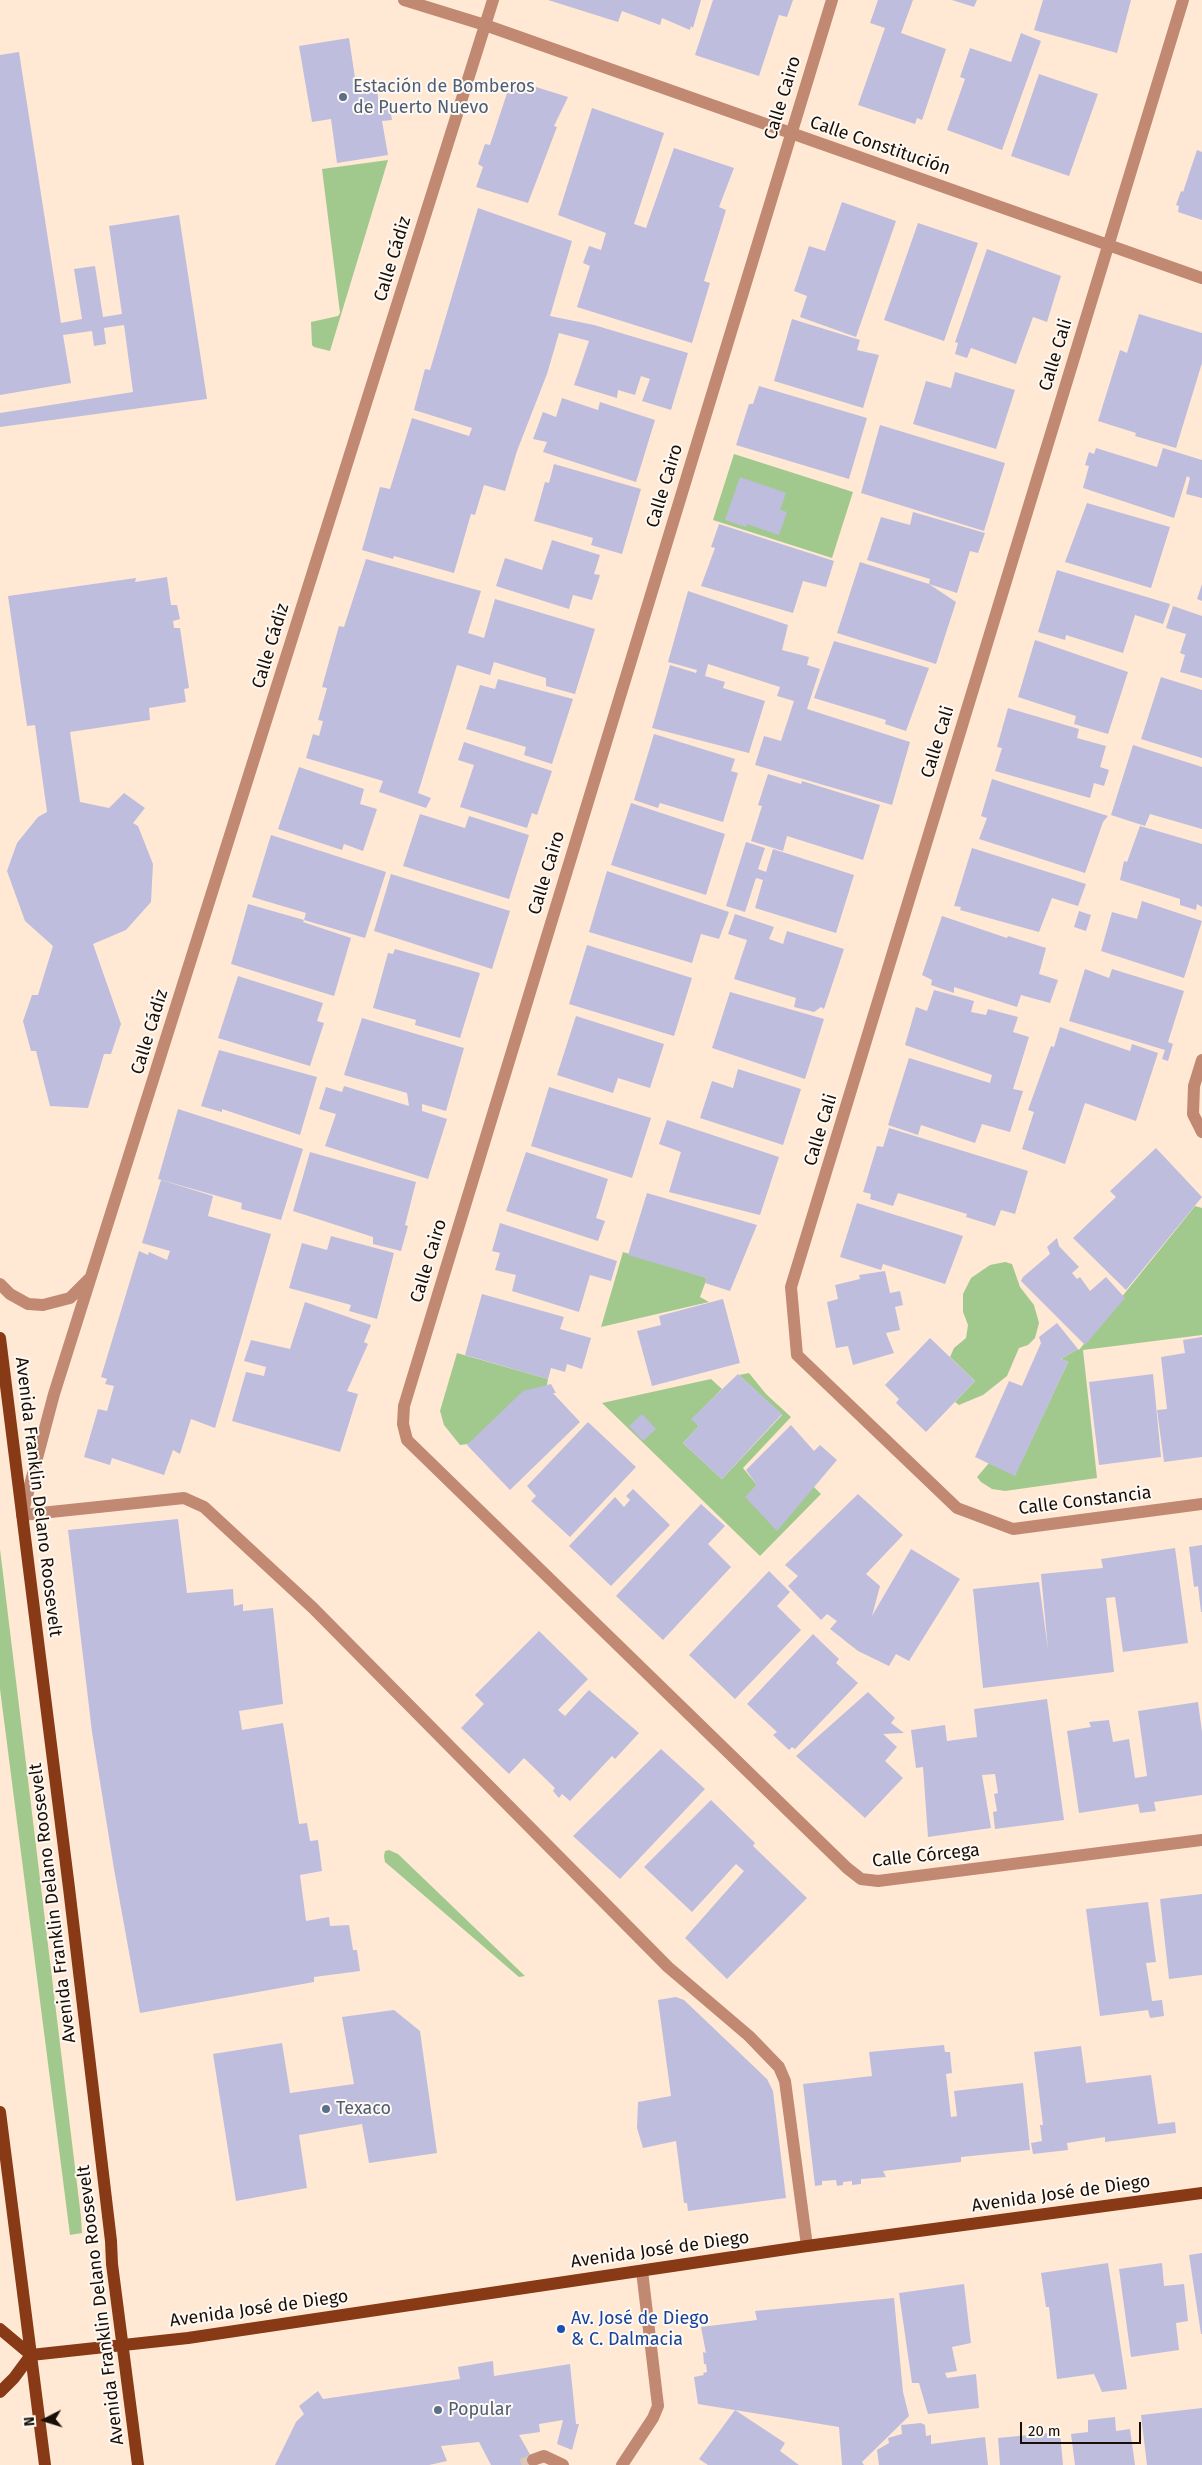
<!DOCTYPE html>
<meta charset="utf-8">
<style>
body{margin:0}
#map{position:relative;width:1202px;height:2465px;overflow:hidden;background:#ffe9d4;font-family:"Fira Sans",sans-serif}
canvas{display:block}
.north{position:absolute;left:20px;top:2395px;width:50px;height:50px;-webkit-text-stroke:4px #fff9f4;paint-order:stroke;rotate:265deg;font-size:14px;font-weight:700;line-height:20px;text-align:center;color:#180f07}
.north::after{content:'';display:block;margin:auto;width:18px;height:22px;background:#180f07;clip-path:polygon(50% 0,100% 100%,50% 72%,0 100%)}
.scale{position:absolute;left:1020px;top:2422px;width:121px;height:22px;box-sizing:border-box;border:2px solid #180f07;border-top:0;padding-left:6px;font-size:15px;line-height:18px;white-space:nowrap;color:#180f07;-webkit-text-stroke:4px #fff9f4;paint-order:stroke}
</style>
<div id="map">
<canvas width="1202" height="2465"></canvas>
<div class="north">N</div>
<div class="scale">20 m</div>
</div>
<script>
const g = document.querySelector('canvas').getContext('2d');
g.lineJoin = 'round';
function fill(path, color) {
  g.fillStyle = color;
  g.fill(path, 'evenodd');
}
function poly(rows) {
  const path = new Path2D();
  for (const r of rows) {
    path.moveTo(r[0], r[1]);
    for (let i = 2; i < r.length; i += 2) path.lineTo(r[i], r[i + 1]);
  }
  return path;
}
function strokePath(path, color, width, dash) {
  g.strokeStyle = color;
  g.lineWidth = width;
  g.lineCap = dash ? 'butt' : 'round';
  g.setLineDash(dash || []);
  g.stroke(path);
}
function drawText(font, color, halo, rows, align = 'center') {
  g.font = font + ' "Fira Sans",sans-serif';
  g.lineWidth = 4;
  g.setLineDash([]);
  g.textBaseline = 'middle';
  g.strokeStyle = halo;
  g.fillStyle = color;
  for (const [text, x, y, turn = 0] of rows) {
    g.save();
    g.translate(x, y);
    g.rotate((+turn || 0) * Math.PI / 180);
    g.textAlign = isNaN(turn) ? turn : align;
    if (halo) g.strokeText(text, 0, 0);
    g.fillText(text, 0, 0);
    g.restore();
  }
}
const green = poly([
 [388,160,330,351,314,347,312,345,311,322,338,316,340,313,322,169],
 [734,454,853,492,832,558,713,520],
 [1195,1206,1202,1208,1202,1335,1083,1350,1097,1478,1005,1491,992,1489,981,1482,977,1477,989,1463,1015,1475,1068,1362,1061,1359,1078,1349,1079,1350],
 [623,1252,707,1278,700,1297,709,1302,601,1327],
 [1005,1262,1012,1264,1020,1287,1034,1305,1039,1323,1035,1338,1028,1345,1019,1348,1007,1376,983,1395,959,1405,955,1402,975,1381,950,1357,954,1348,966,1338,968,1325,963,1312,963,1294,971,1278,990,1265],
 [457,1353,548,1379,547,1385,468,1444,460,1445,444,1425,440,1411],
 [749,1373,766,1394,791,1417,743,1468,757,1485,746,1497,814,1487,821,1494,760,1556,602,1403,711,1379,722,1389,692,1419,699,1426,683,1443,722,1479,782,1415,739,1375],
 [0,1549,81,2217,82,2233,70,2235,0,1689],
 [389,1850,398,1854,525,1976,519,1977,385,1862,384,1856,385,1851]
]);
const building = poly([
 [548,0,701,0,693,28,691,26,690,30,662,18,660,25,622,11,618,22],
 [713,0,793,0,787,17,779,15,759,76,695,55],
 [878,0,913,0,901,33,946,49,922,120,917,118,915,124,858,105,885,28,870,23],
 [952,0,977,0,974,7],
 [1043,0,1131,0,1117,53,1034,30],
 [1021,33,1041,41,1002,150,947,130,965,79,960,77,970,48,1011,62],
 [349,38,357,91,377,88,379,105,389,103,392,120,382,121,388,155,337,163,331,119,312,122,299,46],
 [19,52,61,323,82,319,74,269,95,266,103,317,122,314,109,226,179,215,207,399,0,427,0,413,133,392,124,325,104,328,106,344,94,346,92,331,63,335,71,383,0,395,0,55],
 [1039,74,1098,94,1069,176,1011,156],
 [520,82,568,97,554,126,557,127,528,203,476,187,483,167,478,164,485,144,490,145,509,87],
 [592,108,664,133,634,224,646,228,674,148,734,168,719,207,726,210,704,281,710,283,692,343,577,307,590,266,583,263,589,246,601,250,606,233,558,215],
 [1197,150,1202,152,1202,220,1178,212,1179,206,1176,205,1181,191,1183,192],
 [842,202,896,221,856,337,800,317,807,296,794,291,809,246,825,251],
 [478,208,572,241,550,316,594,325,688,353,671,410,642,401,650,379,641,376,635,395,618,390,617,398,574,385,589,341,559,333,547,374,517,451,505,491,484,485,475,515,471,514,454,573,394,556,393,559,362,550,380,487,390,489,412,418,469,436,472,428,414,410,425,369,430,370],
 [918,223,978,243,944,341,884,320],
 [987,249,1061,276,1047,322,1033,317,1016,364,971,348,967,358,955,354,958,343,955,342],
 [1139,314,1202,333,1202,363,1176,448,1135,436,1136,433,1098,421,1120,350,1127,353],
 [792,319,860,340,857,350,879,355,863,408,774,381],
 [955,372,1015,390,996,449,913,424,926,381,951,388],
 [759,386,867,418,849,479,736,445,749,404,753,404],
 [562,398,598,410,600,402,655,420,636,482,543,452,547,442,533,439,543,412,556,417],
 [880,425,1005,463,984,531,861,493],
 [1096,448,1157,467,1163,448,1202,460,1202,498,1186,494,1190,478,1187,476,1174,518,1083,488,1089,466,1085,465,1089,452,1094,454],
 [554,464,641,489,622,554,591,545,593,538,534,521,545,482,549,483],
 [740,477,786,493,780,510,787,512,779,535,747,524,746,527,725,520],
 [1087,503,1170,527,1151,588,1065,562],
 [913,512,985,533,978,553,970,551,957,593,929,584,956,602,936,664,837,633,860,562,929,584,930,579,867,560,881,517,910,525],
 [719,524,834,561,826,587,803,581,793,613,701,586,715,548,711,547],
 [552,540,600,555,594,574,600,575,592,600,573,595,569,609,496,586,505,558,542,570],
 [366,559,481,591,468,633,484,638,495,599,595,629,575,694,546,686,546,678,494,662,490,675,457,665,418,793,431,798,426,808,379,792,383,781,306,758,313,734,319,736,323,721,318,720,327,688,322,687,339,626,344,627],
 [1057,570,1170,604,1163,624,1135,615,1123,653,1066,635,1065,640,1038,632],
 [167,577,171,605,177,605,180,619,173,621,174,628,180,628,189,688,184,689,186,702,149,708,150,720,70,732,80,802,109,808,124,793,145,808,133,823,138,826,153,864,151,902,126,930,93,944,121,1024,111,1054,104,1054,88,1108,50,1106,36,1051,31,1051,23,1021,32,995,38,995,53,946,25,921,7,871,17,843,38,817,47,812,35,725,27,726,8,596,136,578,135,582],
 [1202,584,1202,601,1197,599],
 [688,591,788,625,782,650,809,657,807,665,820,669,807,709,910,742,892,805,755,765,764,736,781,741,794,701,777,696,780,687,708,664,705,676,725,682,723,688,765,701,749,753,652,728,670,665,696,673,697,670,668,662],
 [1173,606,1202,616,1202,678,1180,672,1185,655,1180,653,1186,634,1166,628],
 [1035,640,1128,672,1108,734,1074,724,1076,716,1018,697],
 [834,641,929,668,906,731,885,724,886,720,814,698],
 [1161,677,1202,690,1202,758,1141,739],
 [498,679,573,699,552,764,524,755,526,747,466,729,480,685,495,689],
 [1008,708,1079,729,1077,738,1106,746,1100,767,1109,770,1104,786,1094,783,1090,798,995,771,1002,748,997,747],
 [654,734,735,759,731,771,738,773,723,822,660,803,658,808,634,800],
 [464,742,552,771,537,815,532,813,527,828,460,807,474,765,458,760],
 [1133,745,1202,767,1202,829,1150,814,1145,826,1111,815],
 [299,767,364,789,360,804,377,809,363,851,344,844,342,850,278,829],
 [768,774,801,784,802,781,880,805,863,860,787,836,783,851,751,841,762,806,758,805],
 [992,779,1108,816,1103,822,1085,873,979,839,987,818,981,816],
 [631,803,725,834,706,895,611,865],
 [420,814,465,828,469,816,529,835,509,899,403,866],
 [1140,826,1202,844,1202,907,1197,904,1196,910,1180,905,1180,899,1120,880,1124,861,1127,862],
 [271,835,386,872,365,938,304,920,303,922,351,938,334,996,231,964,248,904,304,920,306,913,252,897],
 [746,842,765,848,758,869,766,872,773,849,854,875,836,933,755,908,763,880,756,878,745,912,726,906],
 [972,848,1086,884,1078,906,1052,898,1039,932,960,910,961,907,954,906],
 [607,871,729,912,719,939,701,934,692,963,589,932],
 [391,874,510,911,492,969,374,931],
 [1142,901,1202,921,1184,978,1101,951,1112,912,1137,919],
 [1079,911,1091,915,1086,931,1074,927],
 [735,914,774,927,769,939,783,944,787,931,844,949,824,1009,821,1007,814,1012,794,1007,796,998,734,979,747,940,728,934],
 [942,916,1007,938,1008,936,1046,948,1039,974,1058,980,1050,1003,1021,995,1017,1007,954,987,954,993,931,985,932,980,922,975],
 [587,945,692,978,674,1036,569,1004],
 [395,949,480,973,460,1038,415,1025,416,1020,373,1008,388,953,393,954],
 [1085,969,1109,978,1112,969,1184,991,1168,1042,1173,1044,1168,1061,1162,1059,1165,1050,1069,1021],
 [238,976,323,1003,317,1021,324,1023,310,1066,218,1038],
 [934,990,974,1001,971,1012,986,1015,988,1009,1018,1017,1013,1032,1029,1037,1013,1089,1023,1091,1010,1132,982,1124,975,1143,921,1125,918,1135,888,1125,909,1058,990,1083,992,1075,905,1045,916,1007,927,1011],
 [730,992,824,1019,805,1079,712,1048],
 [576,1016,664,1044,650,1088,618,1078,613,1093,557,1075],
 [362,1018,464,1048,446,1111,422,1104,422,1111,447,1119,428,1179,325,1146,336,1114,319,1109,326,1087,342,1092,344,1086,409,1106,407,1093,344,1075],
 [1060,1027,1130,1051,1132,1044,1158,1053,1136,1121,1085,1103,1065,1164,1022,1149,1034,1112,1028,1110,1051,1046,1054,1047],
 [219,1050,317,1077,300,1135,222,1109,222,1112,201,1106],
 [738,1069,801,1089,783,1145,700,1118,712,1081,733,1088],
 [549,1087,651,1118,632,1178,531,1146],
 [178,1109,303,1149,281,1220,241,1209,242,1203,158,1179],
 [667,1120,779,1157,760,1215,669,1192,681,1152,659,1144],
 [889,1128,1028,1171,1015,1214,1001,1210,995,1226,966,1217,967,1214,898,1193,893,1206,870,1199,871,1194,863,1192,877,1146,883,1147],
 [1156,1148,1202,1197,1126,1290,1073,1238,1116,1197,1110,1191],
 [310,1152,416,1182,405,1225,408,1226,401,1251,373,1244,373,1237,293,1211],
 [526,1152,608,1179,596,1218,605,1221,598,1241,506,1211],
 [161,1180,213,1196,208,1216,271,1234,215,1428,191,1419,180,1454,173,1450,164,1475,112,1458,110,1465,84,1457,98,1409,107,1411,114,1386,105,1384,107,1379,101,1377,139,1251,148,1255,149,1252,167,1260,170,1251,142,1243],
 [647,1193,757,1225,730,1291,705,1283,707,1278,628,1255],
 [857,1203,963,1236,945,1284,883,1264,881,1270,840,1257],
 [500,1223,617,1261,611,1281,590,1275,579,1312,512,1291,516,1275,495,1270,500,1253,492,1251],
 [331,1236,394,1253,377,1319,349,1311,351,1305,289,1288,302,1243,327,1250],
 [1057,1238,1059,1246,1079,1267,1072,1273,1077,1279,1080,1277,1090,1291,1106,1277,1125,1298,1085,1345,1021,1281,1023,1277,1050,1254,1047,1247],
 [885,1271,890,1293,900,1291,903,1305,895,1307,900,1330,886,1333,894,1353,853,1365,848,1346,836,1348,827,1302,838,1299,835,1285,860,1279,859,1275],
 [482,1294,564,1317,560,1329,591,1338,582,1369,567,1364,565,1372,551,1368,548,1379,465,1355],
 [723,1299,740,1363,652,1386,637,1331,661,1325,659,1316],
 [305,1302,371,1325,364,1342,368,1344,347,1391,358,1394,340,1452,232,1421,246,1372,264,1376,266,1367,244,1361,251,1340,290,1349],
 [1057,1323,1078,1349,1061,1359,1068,1362,1015,1476,975,1457,1009,1381,1022,1386,1041,1343,1039,1337],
 [1202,1337,1202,1457,1164,1462,1157,1410,1167,1409,1161,1357,1185,1353,1183,1340],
 [930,1338,975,1381,926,1432,896,1403,899,1399,885,1385],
 [738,1374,782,1414,722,1479,683,1443,699,1426,691,1419],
 [1153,1374,1161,1457,1099,1465,1089,1382],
 [551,1384,556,1393,553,1393,580,1422,510,1490,467,1445,523,1391],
 [642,1414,656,1429,643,1441,629,1426],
 [588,1422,636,1467,570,1537,531,1501,536,1496,527,1486],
 [791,1425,814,1451,820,1445,837,1460,777,1531,745,1497,757,1485,746,1470],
 [633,1489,670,1525,611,1586,569,1546,615,1497,624,1507,630,1500,626,1496],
 [858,1494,903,1535,866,1574,880,1586,872,1616,911,1549,960,1579,909,1661,896,1654,889,1666,858,1651,830,1629,837,1621,827,1614,821,1620,788,1586,798,1576,785,1565],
 [701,1504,725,1526,708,1544,731,1567,663,1640,616,1596],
 [178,1519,187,1593,233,1589,234,1606,243,1604,243,1611,273,1608,283,1704,239,1711,242,1730,283,1723,299,1824,307,1823,310,1841,318,1840,322,1871,300,1875,306,1921,329,1917,330,1926,349,1925,353,1950,357,1950,360,1971,314,1977,314,1982,140,2013,114,1869,92,1732,68,1530],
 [1202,1545,1202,1612,1201,1612,1198,1586,1194,1587,1189,1547],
 [1175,1548,1188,1643,1123,1652,1115,1597,1106,1598,1114,1672,983,1688,973,1589,1039,1582,1048,1650,1041,1574,1103,1568,1101,1559],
 [769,1571,790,1592,777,1606,801,1630,735,1699,689,1655],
 [539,1631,588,1679,558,1710,565,1716,589,1690,639,1733,615,1759,612,1756,570,1801,562,1794,559,1798,553,1791,555,1788,524,1758,509,1774,461,1728,484,1704,475,1695],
 [813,1634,839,1659,836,1663,858,1683,795,1749,792,1747,789,1750,773,1735,777,1732,747,1704],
 [868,1692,895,1718,891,1723,904,1733,883,1734,897,1747,885,1761,903,1778,865,1818,796,1756],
 [1047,1699,1064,1820,995,1829,993,1812,997,1811,994,1794,998,1793,995,1774,982,1775,991,1828,928,1837,923,1767,916,1768,911,1730,945,1725,947,1741,977,1737,974,1709],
 [1198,1702,1202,1732,1202,1795,1154,1802,1156,1811,1140,1813,1138,1804,1079,1813,1067,1731,1091,1727,1089,1722,1109,1720,1113,1742,1129,1739,1135,1778,1147,1776,1138,1711],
 [661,1749,705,1789,620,1879,573,1836],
 [711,1800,755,1843,753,1846,807,1898,727,1979,685,1938,744,1871,736,1864,692,1912,644,1867],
 [1202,1894,1202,1975,1169,1979,1160,1899],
 [1148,1902,1156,1962,1146,1963,1152,2001,1162,2000,1164,2016,1150,2018,1148,2010,1100,2016,1086,1909],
 [676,1997,684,2000,767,2079,773,2091,786,2198,688,2211,687,2203,684,2203,676,2141,643,2148,637,2128,638,2102,671,2096,658,2000],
 [394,2010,420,2031,437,2153,369,2163,362,2124,299,2135,307,2188,236,2201,213,2054,282,2043,290,2093,354,2084,342,2017],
 [944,2045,945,2052,950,2052,952,2073,946,2074,951,2117,957,2116,954,2091,1023,2083,1030,2150,961,2157,961,2162,883,2171,886,2177,861,2179,861,2184,852,2185,852,2181,843,2182,843,2185,837,2186,836,2180,822,2181,822,2185,815,2186,803,2084,872,2076,869,2052],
 [1081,2046,1086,2083,1151,2075,1158,2124,1175,2122,1176,2133,1105,2142,1105,2137,1067,2143,1068,2150,1033,2154,1031,2143,1042,2141,1040,2125,1043,2125,1034,2052],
 [1202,2253,1202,2334,1201,2334,1189,2255],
 [1108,2263,1127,2389,1102,2392,1094,2374,1057,2379,1049,2307,1046,2307,1041,2273],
 [1162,2263,1164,2286,1184,2284,1188,2321,1176,2323,1179,2350,1131,2357,1119,2269],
 [964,2284,971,2343,952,2347,957,2371,945,2373,947,2378,976,2374,979,2408,928,2414,919,2383,912,2383,899,2293],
 [894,2298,903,2392,909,2416,862,2462,864,2465,842,2465,839,2427,698,2404,694,2377,704,2375,703,2373,707,2372,706,2364,704,2364,703,2352,706,2353,701,2327,757,2320,755,2311],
 [493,2361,494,2376,570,2364,576,2424,579,2424,572,2450,557,2444,563,2420,539,2424,540,2432,519,2435,536,2465,491,2465,479,2442,441,2446,447,2461,429,2465,275,2465,296,2422,304,2414,299,2406,318,2391,323,2399,460,2379,458,2367],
 [1202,2408,1202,2465,1147,2465,1141,2415],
 [735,2410,785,2443,780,2451,799,2465,708,2465,699,2459],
 [1115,2417,1116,2431,1130,2429,1135,2465,1075,2465,1071,2434,1088,2432,1088,2420],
 [921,2423,925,2425,926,2436,931,2435,931,2444,985,2437,988,2465,879,2465,877,2450,889,2443,888,2438,902,2434,901,2425],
 [1060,2432,1063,2465,1000,2465,998,2438]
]);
const minorTunnel = poly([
 [522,2465,533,2460]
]);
const minor = poly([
 [404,0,485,25,1202,278],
 [493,0,54,1394,22,1515,184,1498,204,1507,313,1608,668,1967,749,2036,779,2067,785,2081,807,2246],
 [832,0,404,1406,403,1424,407,1440,847,1868,861,1879,878,1881,1202,1840],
 [1183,0,791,1287,797,1355,957,1508,1013,1529,1202,1504],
 [1202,1060,1194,1086,1193,1114,1202,1132],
 [0,1284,10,1294,28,1304,43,1305,70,1298,90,1278],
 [533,2460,544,2456,563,2465],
 [622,2465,653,2418,658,2406,642,2271]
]);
const major = poly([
 [0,1338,69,1888,111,2241,112,2264,138,2465],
 [0,2112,45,2465],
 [0,2329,31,2355],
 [31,2355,188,2338,807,2246,1202,2193],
 [0,2392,14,2378,31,2355]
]);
const markers = [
 [343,97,5,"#5c6f8a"],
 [326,2109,5,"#5c6f8a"],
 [561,2329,5,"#1a4fb4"],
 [438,2410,5,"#5c6f8a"]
];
const serviceNames = [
 ["Estación de Bomberos",353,87],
 ["de Puerto Nuevo",353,108],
 ["Texaco",336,2109],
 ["Popular",448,2410]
];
const streetNames = [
 ["Calle Cairo",783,98,-73],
 ["Calle Constitución",880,146,19],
 ["Calle Cádiz",393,259,-73],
 ["Calle Cali",1056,355,-73],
 ["Calle Cairo",665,486,-73],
 ["Calle Cádiz",271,646,-73],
 ["Calle Cali",938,742,-73],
 ["Calle Cairo",547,873,-73],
 ["Calle Cádiz",150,1032,-73],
 ["Calle Cali",821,1130,-73],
 ["Calle Cairo",429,1261,-73],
 ["Avenida Franklin Delano Roosevelt",38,1497,83],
 ["Calle Constancia",1085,1501,-7],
 ["Calle Córcega",926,1856,-6],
 ["Avenida Franklin Delano Roosevelt",53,1903,-97],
 ["Avenida José de Diego",1061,2194,-8],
 ["Avenida José de Diego",660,2250,-8],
 ["Avenida Franklin Delano Roosevelt",101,2305,-97],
 ["Avenida José de Diego",259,2309,-8]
];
const transitNames = [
 ["Av. José de Diego",571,2319],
 ["& C. Dalmacia",571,2340]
];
fill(green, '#a2c98d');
fill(building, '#bfbdde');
strokePath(minorTunnel, '#dcc8b5', 12, [12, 6]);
strokePath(minor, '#c28972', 12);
strokePath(major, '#883915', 12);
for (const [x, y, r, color] of markers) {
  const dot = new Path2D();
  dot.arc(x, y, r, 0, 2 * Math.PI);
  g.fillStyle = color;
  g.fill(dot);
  strokePath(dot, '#fff9f4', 2);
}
drawText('18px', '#4e5e75', '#fff9f4', serviceNames, 'left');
drawText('18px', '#180f07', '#fff9f4', streetNames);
drawText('18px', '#164399', '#fff9f4', transitNames, 'left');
</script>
